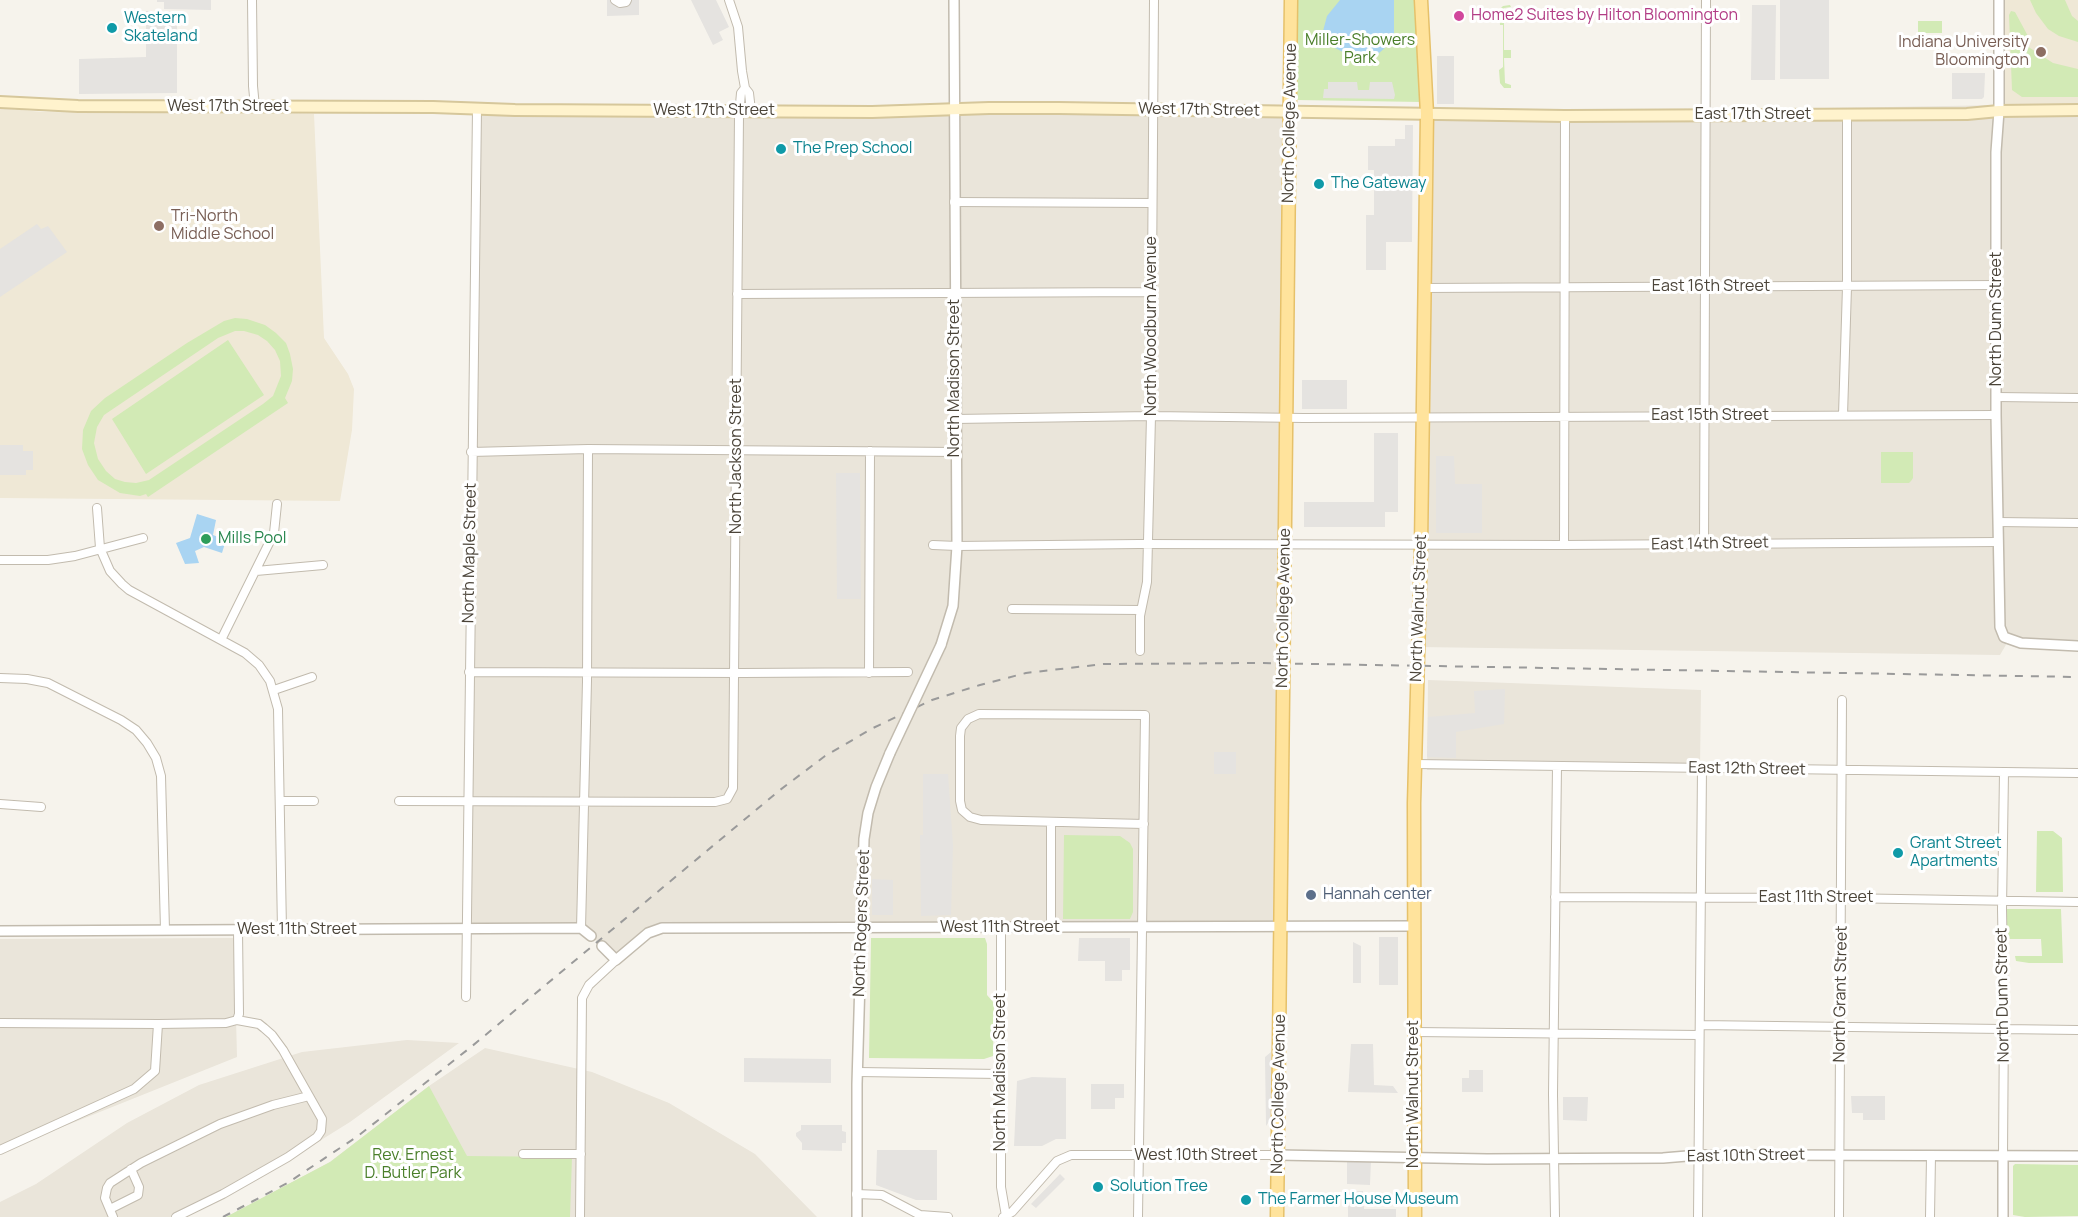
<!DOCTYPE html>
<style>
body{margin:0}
canvas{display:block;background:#f6f3ec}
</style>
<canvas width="2078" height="1217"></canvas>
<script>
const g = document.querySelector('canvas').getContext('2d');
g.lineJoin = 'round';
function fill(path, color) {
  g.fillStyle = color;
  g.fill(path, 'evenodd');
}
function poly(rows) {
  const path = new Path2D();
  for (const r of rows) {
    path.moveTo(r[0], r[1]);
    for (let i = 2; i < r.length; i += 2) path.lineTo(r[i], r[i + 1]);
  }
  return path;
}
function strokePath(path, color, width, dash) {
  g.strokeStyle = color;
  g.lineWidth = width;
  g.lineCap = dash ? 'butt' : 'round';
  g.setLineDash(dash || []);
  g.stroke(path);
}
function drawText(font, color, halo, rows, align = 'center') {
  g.font = font + ' Manrope,sans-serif';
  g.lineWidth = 6;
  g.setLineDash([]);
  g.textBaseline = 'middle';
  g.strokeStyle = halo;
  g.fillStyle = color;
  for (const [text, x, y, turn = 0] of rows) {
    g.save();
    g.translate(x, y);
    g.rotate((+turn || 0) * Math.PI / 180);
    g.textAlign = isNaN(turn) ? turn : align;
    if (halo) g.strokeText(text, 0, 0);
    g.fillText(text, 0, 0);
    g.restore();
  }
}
const residential = poly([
 [2003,105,2078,105,2078,644,2007,643,2000,655,1418,647,1425,115],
 [476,106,1290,110,1286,927,651,930,616,957,583,930,465,928],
 [1428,680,1701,690,1700,770,1427,770],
 [234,938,237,1057,0,1152,0,939],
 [407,1040,459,1043,350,1122,257,1180,178,1217,0,1217,0,1202,36,1184,127,1123,199,1085,302,1052],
 [485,1048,592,1072,669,1103,755,1154,817,1217,226,1217,330,1162,429,1086]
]);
const education = poly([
 [2004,0,2078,0,2078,105,2003,105],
 [0,108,42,112,314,114,324,338,348,374,354,389,352,430,340,501,0,498]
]);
const green = poly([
 [1297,0,1417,0,1422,102,1296,100],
 [2030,0,2065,0,2072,16,2078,21,2078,42,2059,36,2048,29,2036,13],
 [1510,5,1511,7,1504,8,1504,50,1511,50,1511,58,1504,58,1505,83,1511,85,1511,88,1504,88,1500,83,1499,70,1503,67,1503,25,1500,25,1499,10,1503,6],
 [2011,11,2015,12,2029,38,2024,43,2030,48,2053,63,2078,69,2078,97,2022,97,2012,90,2009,15],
 [1918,21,1942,21,1942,33,1918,33],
 [235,318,247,319,265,325,276,333,286,343,290,354,293,369,292,381,285,398,288,403,148,497,146,494,140,496,120,493,98,480,88,465,82,449,83,430,91,411,105,398,187,343,224,321],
 [235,331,244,331,258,335,267,341,275,350,280,361,281,376,273,396,263,404,149,480,136,483,125,482,115,479,106,471,98,459,94,443,97,427,104,415,218,338],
 [228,340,264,395,146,474,112,419],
 [1881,452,1913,452,1913,478,1911,481,1909,483,1881,483],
 [2037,831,2053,831,2062,838,2063,892,2036,892],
 [1064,835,1120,836,1130,843,1133,849,1133,912,1130,919,1063,919],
 [2005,909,2061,909,2063,963,2029,963,2016,961,2015,956,2042,956,2041,939,2006,939],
 [871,938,985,938,987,944,987,995,994,1003,993,1056,984,1059,869,1058],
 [429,1086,467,1156,572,1157,570,1217,226,1217,330,1162],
 [2015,1164,2078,1165,2078,1216,2025,1217,2013,1215,2013,1166]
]);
const parking = poly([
 [157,0,211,0,211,10,164,9,164,2,157,2],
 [607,0,639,0,639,15,607,16],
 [691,0,716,0,729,27,719,32,723,40,713,45],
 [1780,0,1829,0,1829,79,1780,79],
 [1752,5,1776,5,1775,80,1751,80],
 [146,11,177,12,177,93,79,94,79,59,146,57],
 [1437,56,1454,56,1454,104,1437,104],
 [1952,73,1985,73,1984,97,1982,99,1952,99],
 [1328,82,1357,82,1358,90,1369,90,1370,82,1392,82,1395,95,1394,99,1323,98,1324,89,1328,89],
 [1405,125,1413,125,1412,242,1386,242,1386,270,1366,270,1366,215,1374,215,1374,170,1368,170,1368,146,1395,146,1395,139,1405,139],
 [37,224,41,229,48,226,67,252,0,297,0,249],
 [1302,380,1347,380,1347,409,1302,409],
 [1374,433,1398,433,1398,512,1385,512,1385,527,1304,527,1304,502,1374,502],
 [0,445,23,445,23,451,33,451,33,470,26,470,26,475,0,475],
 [1436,456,1454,456,1455,484,1482,484,1482,533,1436,533],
 [836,473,860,473,861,599,837,599],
 [1505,689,1504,724,1456,732,1456,758,1427,757,1428,717,1475,713,1474,691],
 [1214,752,1236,752,1236,774,1214,774],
 [923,774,948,774,953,845,951,915,921,916,920,835,923,835],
 [872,879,893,880,893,915,872,915],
 [1379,937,1398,937,1398,985,1379,985],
 [1079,938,1130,938,1130,970,1122,970,1122,981,1105,981,1105,961,1078,961],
 [1353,942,1361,946,1361,983,1353,983],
 [1351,1044,1373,1044,1374,1085,1393,1086,1398,1093,1348,1092],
 [1271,1052,1272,1117,1266,1126,1265,1057],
 [744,1058,831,1059,831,1083,744,1082],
 [1469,1070,1483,1070,1483,1092,1462,1092,1462,1078,1469,1078],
 [1032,1077,1066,1078,1066,1139,1056,1139,1042,1146,1014,1146,1017,1081],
 [1091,1084,1124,1084,1124,1098,1115,1098,1115,1109,1091,1109],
 [1851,1096,1885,1096,1885,1120,1863,1120,1863,1113,1852,1113],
 [1563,1097,1588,1097,1587,1121,1563,1120],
 [801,1125,842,1125,842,1131,846,1132,846,1143,842,1143,842,1151,802,1150,802,1143,796,1136,796,1133,801,1130],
 [877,1150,937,1150,937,1200,916,1200,876,1185],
 [1347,1160,1371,1160,1370,1185,1347,1184],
 [1060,1174,1065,1179,1036,1208,1031,1204],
 [1363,1191,1364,1209,1396,1209,1396,1217,1348,1217,1348,1192]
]);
const water = poly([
 [1340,0,1394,0,1394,40,1371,60,1353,57,1331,46,1323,31,1327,16],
 [197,514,216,520,213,535,226,540,222,553,204,547,195,551,199,563,185,564,176,543,190,538]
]);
const minor = poly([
 [252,0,253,86,255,107],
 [615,0,620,3,626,2,627,0],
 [729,0,738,27,742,71,745,88,749,93,751,111],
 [954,202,1152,203],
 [1425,288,1998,285],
 [737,294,1151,292],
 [1997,397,2078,398],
 [1843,415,1847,287,1847,115],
 [955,419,1151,416,1304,418,1996,415],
 [471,452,588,449,956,452],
 [97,508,100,548,110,571,122,584,129,590,245,653,259,665,270,681,278,709,282,930],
 [1998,522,2078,523],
 [1704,544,1706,0],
 [933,545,957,546,1139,544,1564,545,1998,542],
 [1564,545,1565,116],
 [0,560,48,560,75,556,143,538],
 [256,571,323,565],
 [1012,609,1141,610],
 [221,640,274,533,277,504],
 [1140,651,1140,616,1147,582,1151,416,1154,0],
 [469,672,742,673,908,672],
 [869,673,870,451],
 [0,678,27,679,48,683,121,720,136,730,147,743,156,758,161,776,165,930],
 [274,690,312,677],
 [1415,764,2078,773],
 [280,801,314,801],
 [399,801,715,802,727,799,733,788,739,115,741,93,745,88],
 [0,804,41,807],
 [1051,822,1051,928],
 [1555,897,1840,898,2078,902],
 [581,928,587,681,588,449],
 [1001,928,1001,1187,1006,1216],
 [466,997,477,109],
 [237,1020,239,1014,238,930],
 [0,1023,158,1024,226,1023,237,1020,259,1024,264,1028,272,1035,283,1050,309,1096,273,1105,220,1124,141,1163,110,1183,107,1188,105,1198,113,1217],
 [1700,1025,2078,1030],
 [1414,1032,1699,1035],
 [858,1072,1000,1074],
 [0,1150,134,1089,155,1071,158,1024],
 [523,1154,581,1154],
 [2003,1156,2004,1019,2002,909,2004,772],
 [856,1194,882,1195,920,1215,948,1217],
 [110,1209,138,1195,139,1187,131,1169],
 [176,1217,223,1194,288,1157,317,1137,321,1131,322,1119,309,1096],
 [580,1217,582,998,589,985,616,960],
 [1003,1217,1012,1212,1057,1161,1071,1155,1278,1155],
 [1138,1217,1145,715,979,714,968,719,961,728,960,736,960,801,962,810,970,817,981,820,1144,824],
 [1555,1217,1553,1094,1557,766],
 [1698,1217,1702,768],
 [1839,1217,1842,700],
 [1930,1217,1931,1156]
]);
const tertiary = poly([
 [1999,0,1999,111,1996,152,1996,415,2000,627,2004,637,2021,643,2078,646],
 [941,645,953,606,957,546,954,0],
 [0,931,581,928,591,936],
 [602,946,616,960,648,933,662,928,1415,926],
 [1278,1155,1487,1159,1663,1158,1699,1155,1768,1155,2078,1156],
 [2003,1156,2003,1217],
 [857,1217,857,1084,864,839,868,813,876,787,890,753]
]);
const secondary = poly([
 [0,102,78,106,433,107,515,110,872,112,989,108,1059,108,1565,116,1967,114,1999,111,2078,110]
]);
const primary = poly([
 [1277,1217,1291,0],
 [1415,1217,1414,803,1421,545,1427,114,1421,0]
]);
const rail = poly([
 [223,1217,289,1182,358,1136,471,1047,780,790,825,756,873,728,932,700,980,685,1026,673,1104,664,1257,663,2078,677]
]);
const tertiaryBridge = poly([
 [890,753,941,645]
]);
const markers = [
 [1459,16,6,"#d1479c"],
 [112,28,6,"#0f9aa8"],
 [2041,52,6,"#8d6e63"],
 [781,149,6,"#0f9aa8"],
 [1319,184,6,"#0f9aa8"],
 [159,226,6,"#8d6e63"],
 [206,539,6,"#2e9e5b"],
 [1898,853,6,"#0f9aa8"],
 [1311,895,6,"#5c6f8a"],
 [1098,1187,6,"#0f9aa8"],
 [1246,1200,6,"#0f9aa8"]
];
const hotelNames = [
 ["Home2 Suites by Hilton Bloomington",1471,16]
];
const cultureNames = [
 ["Western",124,19],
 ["Skateland",124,37],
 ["The Prep School",793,149],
 ["The Gateway",1331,184],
 ["Grant Street",1910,844],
 ["Apartments",1910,862],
 ["Solution Tree",1110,1187],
 ["The Farmer House Museum",1258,1200]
];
const parkNames = [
 ["Miller-Showers",1360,41],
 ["Park",1360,59],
 ["Rev. Ernest",413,1156],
 ["D. Butler Park",413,1174]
];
const educationNames = [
 ["Indiana University",2029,43],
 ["Bloomington",2029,61],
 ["Tri-North",171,217,"left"],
 ["Middle School",171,235,"left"]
];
const streetNames = [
 ["West 17th Street",228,107],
 ["West 17th Street",1199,110,1],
 ["West 17th Street",714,111],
 ["East 17th Street",1753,115],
 ["North College Avenue",1290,123,-89],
 ["East 16th Street",1711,287],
 ["North Dunn Street",1997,319,-90],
 ["North Woodburn Avenue",1152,326,-90],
 ["North Madison Street",955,378,-90],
 ["East 15th Street",1710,416],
 ["North Jackson Street",737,456,-90],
 ["East 14th Street",1710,544,-1],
 ["North Maple Street",470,553,-89],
 ["North College Avenue",1284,608,-89],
 ["North Walnut Street",1419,608,-88],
 ["East 12th Street",1747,769,1],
 ["East 11th Street",1816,898],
 ["North Rogers Street",862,923,-88],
 ["West 11th Street",1000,928],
 ["West 11th Street",297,930],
 ["North Grant Street",1841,994,-89],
 ["North Dunn Street",2003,995,-91],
 ["North Madison Street",1001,1072,-90],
 ["North College Avenue",1279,1094,-89],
 ["North Walnut Street",1414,1094,-90],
 ["West 10th Street",1196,1156],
 ["East 10th Street",1746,1156,-1]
];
const leisureNames = [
 ["Mills Pool",218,539]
];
const serviceNames = [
 ["Hannah center",1323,895]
];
fill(residential, '#eae5da');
fill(education, '#efe8d6');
fill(green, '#d2eab5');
fill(parking, '#e5e3e0');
fill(water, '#a9d4f2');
strokePath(minor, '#c2bbae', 10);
strokePath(tertiary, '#c2bbae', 12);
strokePath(secondary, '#d6c79b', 14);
strokePath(primary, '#e6c16a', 15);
strokePath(minor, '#fff', 8);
strokePath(tertiary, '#fff', 9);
strokePath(secondary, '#fff3cd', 10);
strokePath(primary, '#ffe39c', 12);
strokePath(rail, '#9a9a9a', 2, [8, 8]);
strokePath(tertiaryBridge, '#c2bbae', 12, []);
strokePath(tertiaryBridge, '#fff', 9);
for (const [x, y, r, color] of markers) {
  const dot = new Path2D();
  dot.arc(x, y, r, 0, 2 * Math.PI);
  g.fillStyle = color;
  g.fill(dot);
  strokePath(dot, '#fff', 2);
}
drawText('16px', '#b23c85', '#fff', hotelNames, 'left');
drawText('16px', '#0d838f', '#fff', cultureNames, 'left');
drawText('16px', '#4a7f2a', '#fff', parkNames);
drawText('16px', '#785e54', '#fff', educationNames, 'right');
drawText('16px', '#4b4439', '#fff', streetNames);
drawText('16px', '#27864d', '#fff', leisureNames, 'left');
drawText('16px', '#4e5e75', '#fff', serviceNames, 'left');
</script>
